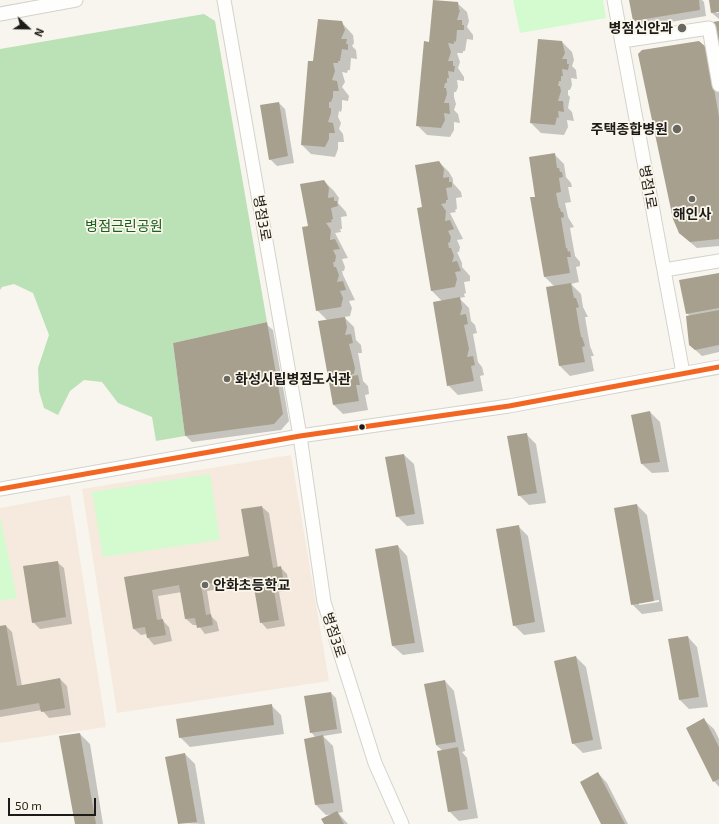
<!DOCTYPE html>
<meta charset="utf-8">
<style>
body{margin:0}
#map{position:relative;width:719px;height:824px;overflow:hidden;background:#f8f5ee;font-family:"Exo 2",sans-serif}
canvas{display:block}
.north{position:absolute;left:8px;top:8px;width:40px;height:40px;-webkit-text-stroke:3px #fbf6eb;paint-order:stroke;rotate:112deg;font-size:11px;font-weight:700;line-height:16px;text-align:center;color:#1c1b17}
.north::after{content:'';display:block;margin:auto;width:14px;height:18px;background:#1c1b17;clip-path:polygon(50% 0,100% 100%,50% 72%,0 100%)}
.scale{position:absolute;left:8px;top:798px;width:88px;height:18px;box-sizing:border-box;border:2px solid #1c1b17;border-top:0;padding-left:5px;font-size:12px;line-height:14px;white-space:nowrap;color:#1c1b17;-webkit-text-stroke:3px #fbf6eb;paint-order:stroke}
</style>
<div id="map">
<canvas width="719" height="824"></canvas>
<div class="north">N</div>
<div class="scale">50 m</div>
</div>
<script>
const g = document.querySelector('canvas').getContext('2d');
g.lineJoin = 'round';
function fill(path, color) {
  g.fillStyle = color;
  g.fill(path, 'evenodd');
}
function poly(rows) {
  const path = new Path2D();
  for (const r of rows) {
    path.moveTo(r[0], r[1]);
    for (let i = 2; i < r.length; i += 2) path.lineTo(r[i], r[i + 1]);
  }
  return path;
}
function strokePath(path, color, width, dash) {
  g.strokeStyle = color;
  g.lineWidth = width;
  g.lineCap = dash ? 'butt' : 'round';
  g.setLineDash(dash || []);
  g.stroke(path);
}
function drawText(font, color, halo, rows, align = 'center') {
  g.font = font + ' "Exo 2","Noto Sans KR",sans-serif';
  g.lineWidth = 3.5;
  g.setLineDash([]);
  g.textBaseline = 'middle';
  g.strokeStyle = halo;
  g.fillStyle = color;
  for (const [text, x, y, turn = 0] of rows) {
    g.save();
    g.translate(x, y);
    g.rotate((+turn || 0) * Math.PI / 180);
    g.textAlign = isNaN(turn) ? turn : align;
    if (halo) g.strokeText(text, 0, 0);
    g.fillText(text, 0, 0);
    g.restore();
  }
}
const education = poly([
 [291,455,329,681,117,713,82,489],
 [70,495,106,727,0,743,0,508]
]);
const green = poly([
 [513,0,603,0,606,18,520,33],
 [210,474,220,540,103,557,92,492],
 [0,516,17,598,0,601]
]);
const forest = poly([
 [204,14,215,21,267,322,173,343,185,436,156,441,152,417,118,403,102,382,84,380,70,391,58,415,44,408,39,391,38,368,49,335,33,293,14,284,2,287,0,290,0,49]
]);
const shadow = poly([
 [630,0,702,0,704,2,706,16,641,27,634,20],
 [710,0,719,0,719,11,716,11,716,13,719,13,719,19,712,13],
 [457,3,467,12,469,21,467,27,473,35,473,40,467,39,465,51,463,51,463,53,457,53,460,62,458,68,464,77,464,81,457,80,458,87,456,92,454,92,454,97,456,104,454,110,458,114,460,123,454,122,454,130,450,137,427,135,417,125,430,43],
 [341,22,353,35,354,43,352,46,356,50,357,59,351,58,350,70,348,70,347,73,342,72,345,82,342,87,349,96,348,101,342,100,342,108,341,112,339,111,338,117,341,123,339,129,343,134,344,142,338,142,338,149,335,157,311,154,302,145,314,62],
 [562,42,572,52,574,60,572,66,576,70,577,79,571,78,572,85,570,90,568,90,568,95,570,97,568,108,572,112,574,121,567,120,568,127,564,135,541,133,531,123],
 [639,54,719,90,719,246,697,248,679,233],
 [279,103,285,109,294,163,277,166,270,159],
 [554,154,564,164,566,177,571,183,572,187,568,187,571,202,565,203,568,217,574,227,570,228,575,256,580,262,580,266,576,267,579,282,571,284,581,294,583,307,588,317,585,317,590,346,594,356,591,356,594,371,570,376,560,366,547,288,555,287,545,277,537,197],
 [439,162,449,172,453,179,453,183,461,192,462,197,456,198,457,209,455,210,456,212,450,213,463,239,457,240,460,247,459,252,457,252,462,263,462,267,470,276,470,281,464,282,466,293,464,294,465,297,459,298,469,308,471,321,475,325,477,333,473,334,478,362,482,367,484,375,480,376,483,391,458,395,448,385,442,301,432,291,418,209,423,208],
 [324,181,334,191,339,198,338,203,346,212,347,216,341,217,342,229,340,229,341,232,335,233,348,258,342,259,345,267,344,271,342,271,343,275,355,300,349,301,352,308,350,316,344,317,354,327,356,340,361,345,362,353,358,353,363,381,368,386,369,394,365,395,368,410,343,414,334,405,328,321,317,310,309,227],
 [719,274,719,352,702,356,690,345,690,316,687,313],
 [266,324,273,330,289,421,281,430,192,442,186,436],
 [650,412,660,422,669,472,652,473,642,464],
 [526,434,536,444,546,503,529,505,519,495],
 [404,455,414,464,424,524,407,526,397,516],
 [637,505,647,515,663,611,642,614,632,604],
 [659,600,659,602,639,605,639,603],
 [262,507,269,513,278,568,281,568,287,574,290,590,279,592,285,626,267,629,261,622,254,583,207,591,211,616,217,622,219,631,205,634,198,625,193,625,186,619,182,592,158,596,162,620,169,627,172,641,154,645,148,638,147,634,141,635,134,629,126,578,250,557],
 [518,526,528,536,545,632,524,635,514,625],
 [398,546,407,556,424,652,403,655,393,646],
 [57,562,64,568,72,624,40,629,33,622],
 [6,626,12,632,22,686,60,679,67,686,71,715,49,718,42,710,0,717,0,627],
 [688,637,697,647,708,707,689,709,679,699],
 [576,657,586,667,602,749,583,753,573,743],
 [445,681,454,691,465,751,462,752,467,758,478,818,459,821,449,811,443,751,436,745],
 [331,693,336,698,342,733,323,736,333,746,343,812,338,813,348,824,325,824,334,814,326,815,316,805,316,738,311,732],
 [271,705,281,715,284,734,190,747,180,737],
 [704,720,714,729,719,739,719,787,714,781],
 [80,734,90,744,103,824,76,824],
 [185,754,195,764,205,824,179,823],
 [598,773,607,783,628,824,602,824]
]);
const building = poly([
 [433,0,458,2,459,10,460,10,457,20,462,20,462,25,464,25,464,30,457,30,456,42,454,41,454,44,448,43,451,52,448,61,453,61,453,66,455,66,454,72,448,71,449,78,447,78,447,83,445,83,444,88,446,88,447,94,444,103,449,103,450,114,444,113,445,120,441,128,416,126,424,41,429,42],
 [629,0,699,0,700,10,633,21],
 [709,0,719,0,719,12,711,13],
 [318,19,342,21,345,30,341,39,347,39,346,44,348,44,348,50,342,49,340,61,338,61,338,63,333,63,335,71,332,80,337,81,339,91,333,91,333,97,331,102,329,102,329,108,331,108,331,113,328,122,333,123,335,133,329,133,329,139,325,147,301,145,308,61,313,61],
 [719,21,719,48,718,48,713,22],
 [538,39,562,41,565,53,562,59,567,59,567,64,569,64,568,70,562,69,563,76,561,76,561,81,559,81,558,86,560,86,561,91,558,101,563,101,564,112,558,111,559,118,557,117,555,125,530,123],
 [699,41,707,48,719,117,719,239,690,242,679,233,673,219,638,54,642,50],
 [279,102,288,156,269,160,260,105],
 [555,153,557,168,559,168,560,172,562,172,563,177,559,178,561,192,556,193,559,208,560,208,561,212,563,212,564,217,561,218,566,248,567,248,568,252,570,251,571,257,567,257,570,273,544,277,530,197,535,197,529,157],
 [439,161,444,169,443,178,449,177,449,182,452,182,452,187,446,188,448,200,446,200,446,203,441,204,446,211,445,221,450,220,454,229,448,231,451,237,450,242,448,243,449,248,451,248,454,256,452,262,457,261,461,271,455,272,457,279,455,287,431,291,417,208,422,207,415,165],
 [324,180,329,188,328,198,334,197,334,201,337,201,338,206,331,208,333,219,331,220,332,222,326,223,331,230,330,240,335,239,340,249,333,250,336,256,335,262,333,262,334,267,336,267,339,275,337,282,343,281,346,290,340,291,343,298,341,307,316,311,302,227,308,226,300,184],
 [719,273,719,308,686,314,679,280],
 [571,283,574,298,576,298,579,307,576,308,581,337,582,337,585,346,582,347,585,362,559,366,546,287],
 [460,297,462,308,460,315,466,314,468,324,464,325,469,349,467,357,473,356,475,365,471,366,474,381,447,386,433,302],
 [719,310,719,345,695,350,689,345,686,316],
 [345,317,347,327,345,335,351,334,353,343,349,344,355,368,354,374,352,374,352,376,358,375,360,385,356,385,359,401,333,405,318,321],
 [267,322,283,414,274,424,185,436,173,343],
 [650,411,660,462,641,464,631,415],
 [527,433,537,493,518,496,507,436],
 [404,454,415,514,396,517,385,457],
 [637,504,654,601,631,605,614,508],
 [262,506,273,568,281,566,284,583,273,585,279,620,260,623,252,576,201,585,206,615,211,614,213,625,197,628,195,618,185,619,179,585,152,590,157,620,163,619,166,635,147,638,145,627,133,629,124,577,249,556,241,509],
 [519,525,535,622,513,626,496,529],
 [398,545,415,643,392,646,375,549],
 [58,561,66,617,32,623,23,566],
 [6,625,17,686,60,678,65,708,41,712,39,703,0,710,0,626],
 [688,636,699,697,679,700,668,639],
 [576,656,593,740,572,744,554,661],
 [445,680,456,742,436,745,424,684],
 [331,692,337,729,310,733,304,696],
 [272,704,274,725,179,738,176,719],
 [704,718,719,747,719,779,713,782,686,728],
 [80,733,96,824,75,824,59,736],
 [323,735,334,803,315,805,304,739],
 [458,747,468,809,448,812,437,751],
 [185,753,197,822,178,824,165,757],
 [598,772,625,824,601,824,580,782],
 [337,811,344,824,324,824,321,819]
]);
const minor = poly([
 [224,0,300,436,324,602,375,763,402,824],
 [614,0,683,373],
 [0,14,76,0],
 [622,41,709,28,719,85],
 [664,270,719,261],
 [0,489,300,436,509,406,719,367]
]);
const bus1 = poly([
 [0,489,300,436,509,406,719,367]
]);
const markers = [
 [682,28,5,"#696762"],
 [677,129,5,"#696762"],
 [692,199,4,"#696762"],
 [227,379,4,"#696762"],
 [362,427,3.5,"#1c1b17"],
 [205,585,4,"#696762"]
];
const poiNames = [
 ["병점신안과",673,28],
 ["주택종합병원",668,129],
 ["해인사",692,214,"center"],
 ["화성시립병점도서관",235,379,"left"],
 ["안화초등학교",213,585,"left"]
];
const streetNames = [
 ["병점1로",648,187,80],
 ["병점3로",262,218,80],
 ["병점3로",334,635,72]
];
const parkNames = [
 ["병점근린공원",124,226]
];
fill(education, '#f6eade');
fill(green, '#d4facf');
fill(forest, '#bbe1b6');
fill(shadow, '#0003');
fill(building, '#a7a08e');
strokePath(minor, '#d4d2cd', 15);
strokePath(minor, '#fefefc', 13);
strokePath(bus1, '#f26522', 5);
for (const [x, y, r, color] of markers) {
  const dot = new Path2D();
  dot.arc(x, y, r, 0, 2 * Math.PI);
  g.fillStyle = color;
  g.fill(dot);
  strokePath(dot, '#fbf6eb', 1.5);
}
drawText('bold 14px', '#1c1b17', '#fbf6eb', poiNames, 'right');
drawText('14px', '#1c1b17', '#fbf6eb', streetNames);
drawText('14px', '#18611d', '#fbf6eb', parkNames);
</script>
